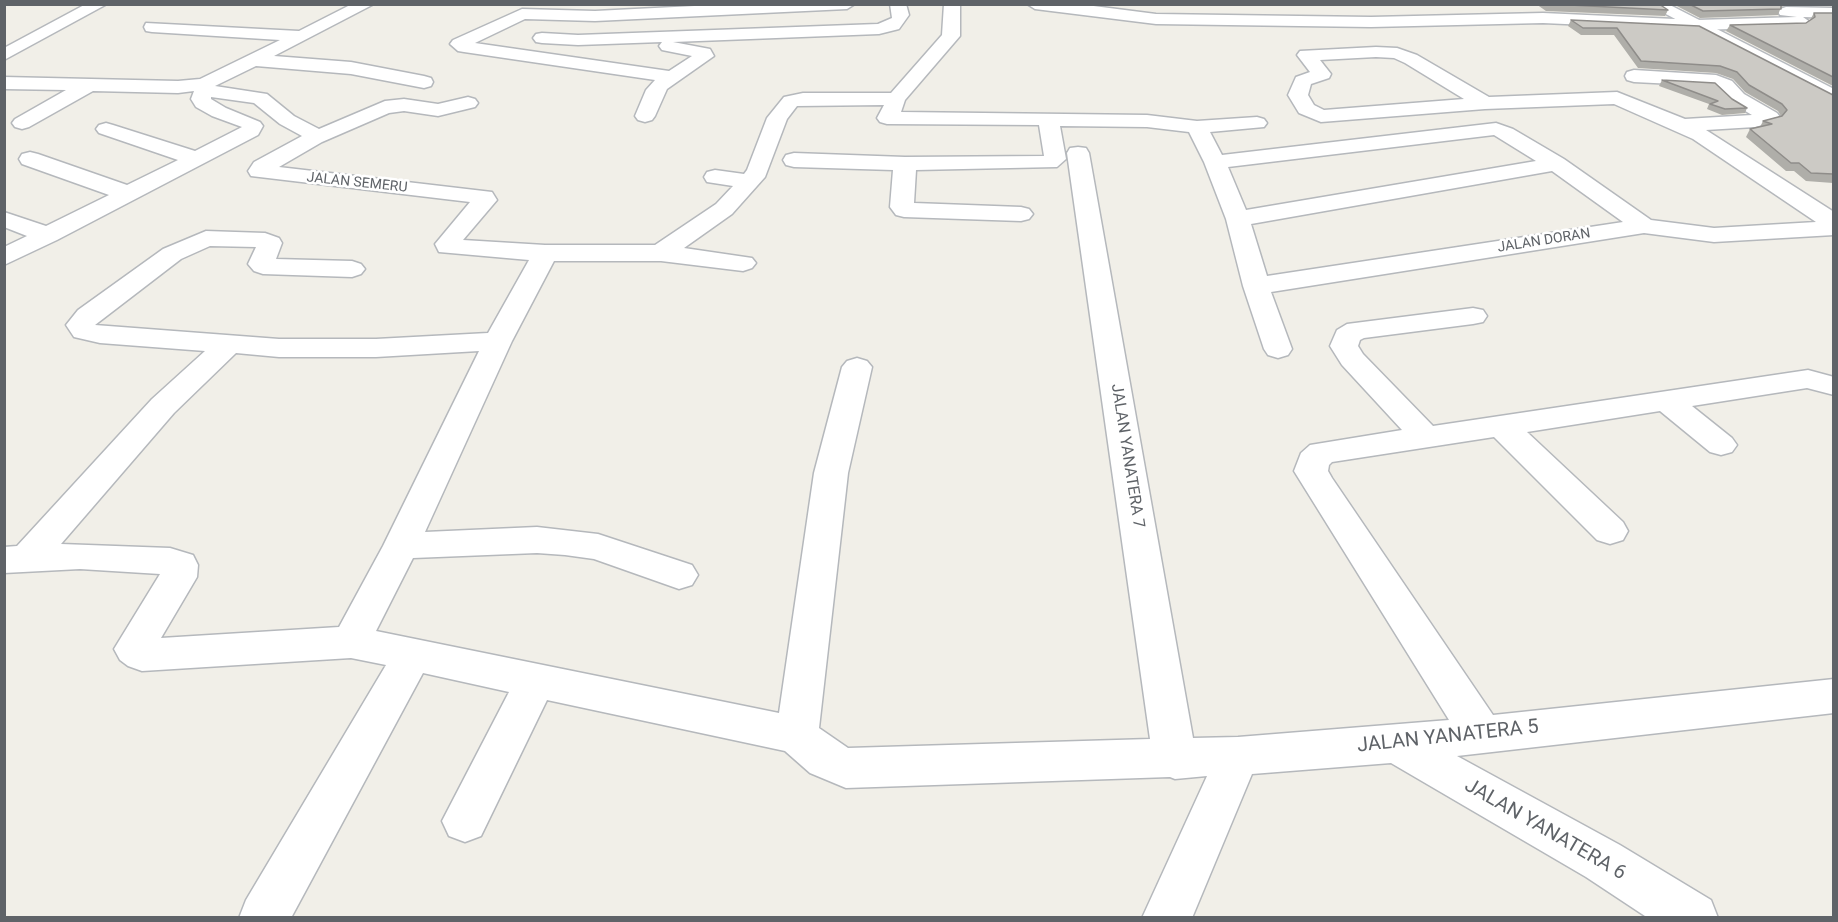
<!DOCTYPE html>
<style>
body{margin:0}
#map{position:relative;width:1838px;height:922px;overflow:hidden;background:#f1efe8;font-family:Roboto,sans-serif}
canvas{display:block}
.frame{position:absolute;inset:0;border:6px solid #5f6368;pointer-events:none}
</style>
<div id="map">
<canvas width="1838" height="922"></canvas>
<div class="frame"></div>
</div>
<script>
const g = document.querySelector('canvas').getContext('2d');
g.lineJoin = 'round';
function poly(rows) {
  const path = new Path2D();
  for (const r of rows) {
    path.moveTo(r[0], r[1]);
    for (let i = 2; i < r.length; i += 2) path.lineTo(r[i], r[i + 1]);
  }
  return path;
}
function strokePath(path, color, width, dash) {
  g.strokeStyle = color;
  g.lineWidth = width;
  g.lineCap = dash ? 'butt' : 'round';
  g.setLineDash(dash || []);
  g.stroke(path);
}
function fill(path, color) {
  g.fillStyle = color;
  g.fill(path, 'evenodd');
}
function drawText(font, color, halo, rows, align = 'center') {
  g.font = font + ' Roboto,sans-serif';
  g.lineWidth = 5;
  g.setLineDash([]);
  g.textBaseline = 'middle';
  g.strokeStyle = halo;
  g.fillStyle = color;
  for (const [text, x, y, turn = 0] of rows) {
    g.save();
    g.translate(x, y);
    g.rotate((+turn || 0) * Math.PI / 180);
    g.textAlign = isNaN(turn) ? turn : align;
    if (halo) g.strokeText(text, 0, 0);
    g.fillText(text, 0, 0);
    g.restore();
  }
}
const minor = poly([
 [86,4,107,4,4,60,4,48,86,4],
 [352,4,374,4,274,56,351,62,424,76,431,78,433,82,431,86,424,88,351,74,256,66,215,86,267,94,294,116,319,129,385,101,404,99,438,104,468,97,475,99,478,103,475,107,438,116,404,111,389,113,322,142,279,167,492,192,497,200,463,240,545,245,655,245,716,204,733,186,707,182,704,177,707,172,715,170,744,174,747,170,767,118,784,97,803,93,891,93,942,35,944,4,960,4,960,36,905,100,901,112,1147,115,1197,121,1257,117,1264,119,1267,123,1264,127,1210,132,1222,155,1496,123,1513,129,1564,159,1651,220,1714,228,1816,222,1693,139,1614,104,1485,109,1321,122,1299,113,1288,95,1296,77,1310,72,1297,55,1300,51,1376,47,1397,48,1417,55,1489,97,1617,92,1685,119,1752,115,1730,102,1718,89,1713,86,1634,82,1627,80,1625,76,1627,72,1634,70,1716,75,1732,81,1744,94,1777,113,1780,117,1777,121,1755,127,1706,130,1834,212,1834,235,1714,242,1644,233,1271,292,1292,349,1288,355,1278,358,1268,355,1264,349,1243,286,1226,219,1204,162,1189,132,1147,127,1060,126,1066,159,1057,167,916,170,914,203,1021,207,1029,209,1033,214,1029,219,1021,221,904,217,896,215,890,207,893,170,794,167,786,165,783,160,786,155,794,153,905,157,1044,156,1039,125,887,124,880,122,877,118,884,105,797,106,787,119,765,177,732,214,684,248,752,258,756,263,752,268,743,271,661,261,554,261,512,341,425,532,537,527,598,534,692,565,698,575,692,585,679,589,594,559,565,555,537,553,413,558,376,631,779,713,814,473,842,367,847,361,857,358,867,361,872,367,848,473,819,728,848,748,1150,739,1067,153,1070,148,1078,147,1086,148,1089,153,1193,738,1238,737,1449,720,1294,471,1301,453,1310,445,1402,430,1342,365,1330,346,1337,330,1347,324,1473,308,1483,310,1487,316,1483,322,1473,324,1364,338,1360,340,1358,346,1363,354,1433,426,1808,370,1834,377,1834,395,1807,388,1692,406,1732,438,1737,445,1732,452,1721,455,1710,452,1660,411,1527,432,1623,522,1628,531,1623,540,1610,544,1597,540,1494,437,1332,462,1329,465,1328,471,1332,478,1493,715,1834,679,1834,713,1457,756,1620,845,1711,900,1718,918,1648,918,1586,877,1391,763,1252,774,1192,918,1142,918,1207,776,1175,779,1170,777,846,788,810,773,785,751,547,700,481,836,465,842,449,836,442,821,509,692,423,673,291,918,239,918,246,900,386,665,351,658,142,671,128,666,120,660,114,649,160,574,80,569,4,573,4,547,17,546,152,399,205,351,100,343,74,337,66,325,78,310,163,249,206,231,265,233,279,238,282,243,276,259,352,261,361,264,365,269,361,274,352,277,263,274,254,271,248,264,256,247,210,246,181,259,95,325,279,339,376,339,488,333,529,260,439,252,435,244,470,202,251,176,248,171,254,162,302,136,280,124,254,103,211,97,211,99,226,108,260,122,263,126,258,135,57,240,4,265,4,247,27,236,4,227,4,212,46,226,109,195,22,164,19,159,22,154,30,152,38,154,127,185,178,160,99,133,96,129,99,125,106,123,113,125,195,151,242,127,212,116,196,107,191,99,194,91,178,93,93,91,29,127,22,129,15,127,12,123,15,119,66,90,4,89,4,77,178,81,200,79,280,40,152,32,146,31,144,27,146,23,299,31,352,4],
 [1376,57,1394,58,1405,63,1464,99,1324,110,1314,105,1308,95,1311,84,1329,78,1331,74,1320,60,1376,57],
 [1494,135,1536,161,1246,210,1228,167,1494,135],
 [1552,171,1623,222,1267,276,1251,224,1552,171],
 [479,351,383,546,339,627,161,638,197,577,198,565,193,555,170,548,61,544,174,413,236,353,279,357,376,357,479,351],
 [734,4,855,4,847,9,595,21,525,19,475,43,669,71,692,56,662,50,659,46,662,42,578,45,542,43,536,42,533,38,536,34,542,33,578,35,878,24,892,18,890,4,906,4,909,15,899,29,879,34,673,42,710,49,714,56,667,89,655,116,652,120,645,122,638,120,635,116,646,90,655,80,464,52,458,51,450,44,453,40,522,9,595,11,734,4],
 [1027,4,1078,4,1156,14,1371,17,1543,13,1697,20,1797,17,1780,15,1778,12,1780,9,1786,7,1834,8,1834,18,1803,17,1810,22,1802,27,1697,30,1543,23,1371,27,1156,24,1035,9,1027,4]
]);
const secondary = poly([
 [1647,4,1668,4,1834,89,1834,103,1647,4]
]);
const wall = poly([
 [1536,4,1659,4,1668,10,1665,16,1546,11],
 [1673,4,1833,4,1833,6,1786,5,1781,7,1778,15,1700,18],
 [1814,13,1833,13,1833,86,1726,31,1730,25,1806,23,1810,20],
 [1571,20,1699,26,1833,95,1833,183,1806,181,1794,171,1786,171,1746,137,1750,129,1760,127,1763,121,1781,116,1778,111,1745,92,1733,79,1716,73,1638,68,1614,35,1581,35,1568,26],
 [1662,80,1732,99,1747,108,1745,113,1722,115,1707,109,1709,104,1659,86]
]);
const building = poly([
 [1550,4,1659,4,1668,10,1550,4],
 [1689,4,1781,4,1781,9,1703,11,1689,4],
 [1814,13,1833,13,1833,77,1730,25,1806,23,1815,17,1814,13],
 [1571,20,1699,26,1833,95,1833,174,1811,173,1799,163,1791,163,1750,129,1772,124,1763,121,1782,116,1787,110,1782,104,1749,85,1737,72,1720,66,1641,61,1617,28,1583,28,1571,20],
 [1662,80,1715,83,1732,99,1747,108,1725,109,1710,104,1718,101,1662,80]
]);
const farStreetnames = [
 ["JALAN SEMERU",357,183,6],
 ["JALAN DORAN",1544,241,-9]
];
const streetNames = [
 ["JALAN YANATERA 7",1127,456,81]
];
const nearStreetnames = [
 ["JALAN YANATERA 5",1448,737,-6],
 ["JALAN YANATERA 6",1545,830,30]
];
strokePath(minor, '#b5b8bc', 3);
strokePath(secondary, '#b6babf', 3);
fill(minor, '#fff');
fill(secondary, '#fff');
fill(wall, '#afaea9');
fill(building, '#cccac5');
strokePath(building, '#8f8d8a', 1.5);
drawText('14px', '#5f6368', '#fff', farStreetnames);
drawText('16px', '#5f6368', '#fff', streetNames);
drawText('20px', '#5f6368', '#fff', nearStreetnames);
</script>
